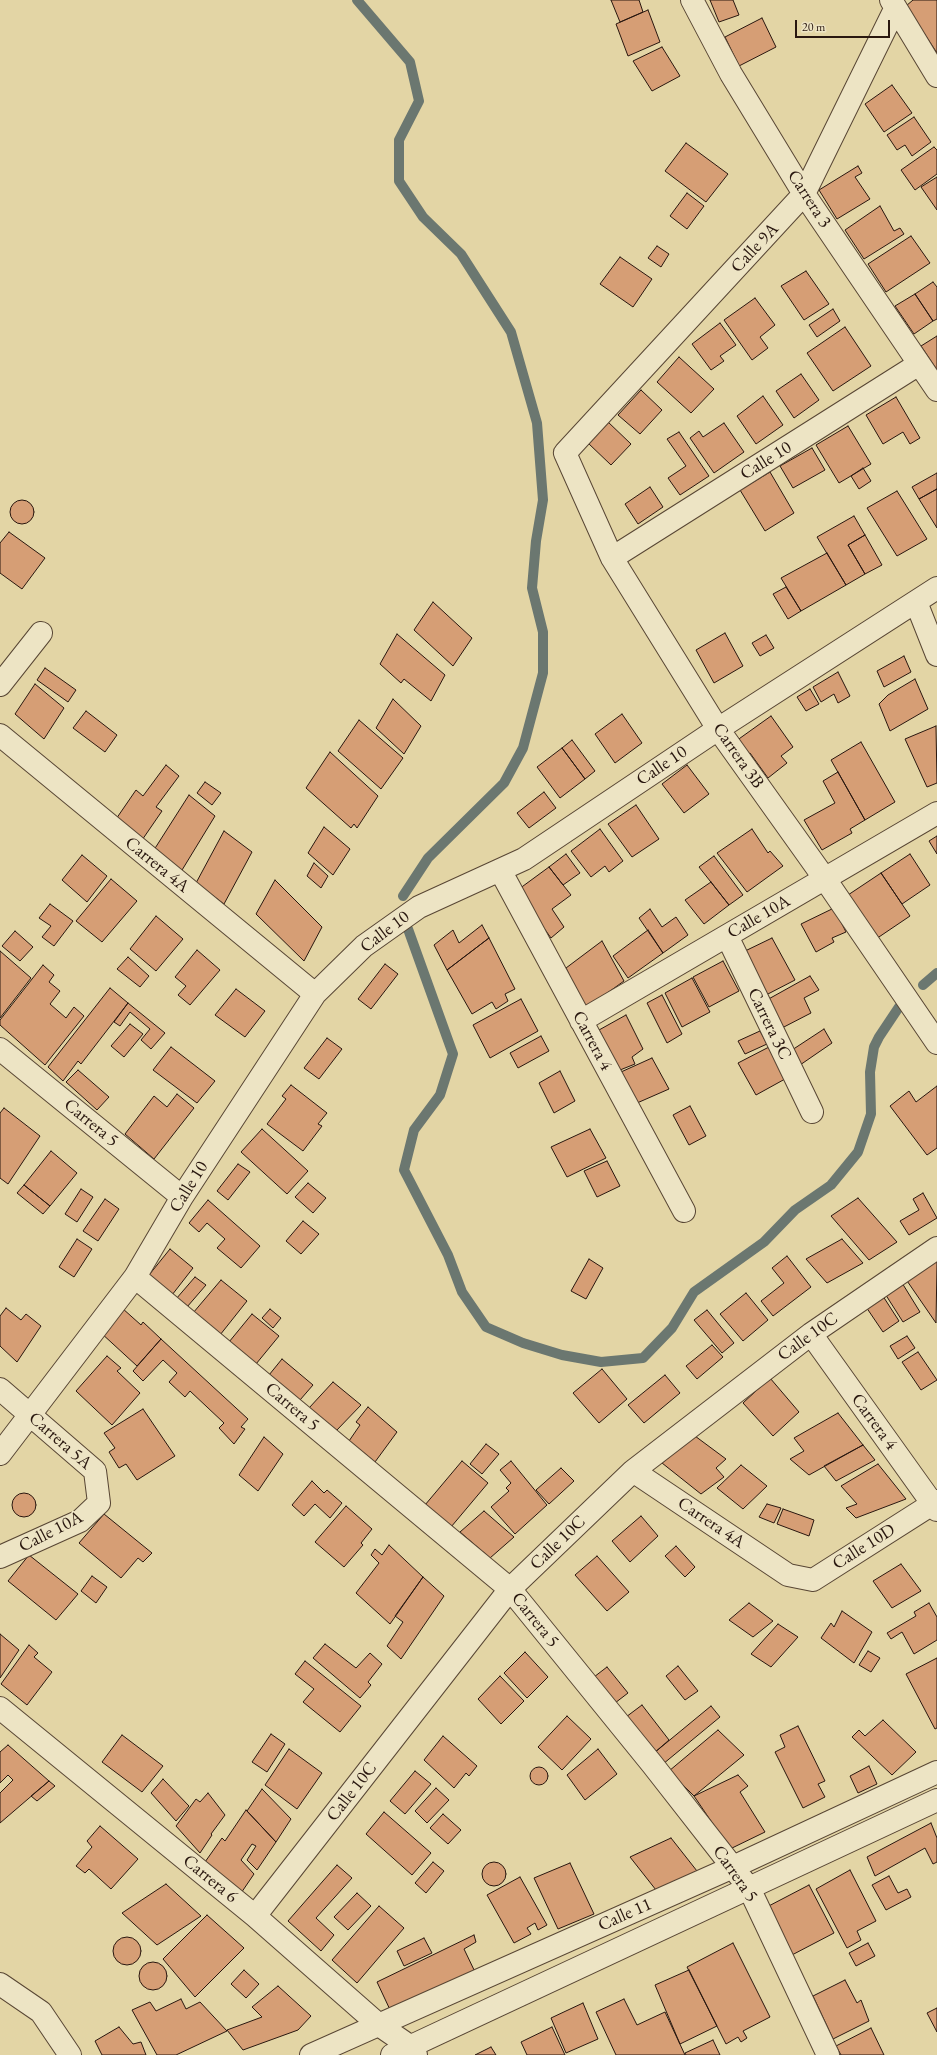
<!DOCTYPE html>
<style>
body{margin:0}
#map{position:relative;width:937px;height:2055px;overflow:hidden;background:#e3d5a5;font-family:"EB Garamond",serif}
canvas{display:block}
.scale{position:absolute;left:795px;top:20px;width:95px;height:18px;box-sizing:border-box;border:2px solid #29170f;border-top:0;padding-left:5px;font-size:12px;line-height:14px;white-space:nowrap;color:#29170f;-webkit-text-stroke:3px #ede4c4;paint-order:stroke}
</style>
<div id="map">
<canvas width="937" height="2055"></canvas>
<div class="scale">20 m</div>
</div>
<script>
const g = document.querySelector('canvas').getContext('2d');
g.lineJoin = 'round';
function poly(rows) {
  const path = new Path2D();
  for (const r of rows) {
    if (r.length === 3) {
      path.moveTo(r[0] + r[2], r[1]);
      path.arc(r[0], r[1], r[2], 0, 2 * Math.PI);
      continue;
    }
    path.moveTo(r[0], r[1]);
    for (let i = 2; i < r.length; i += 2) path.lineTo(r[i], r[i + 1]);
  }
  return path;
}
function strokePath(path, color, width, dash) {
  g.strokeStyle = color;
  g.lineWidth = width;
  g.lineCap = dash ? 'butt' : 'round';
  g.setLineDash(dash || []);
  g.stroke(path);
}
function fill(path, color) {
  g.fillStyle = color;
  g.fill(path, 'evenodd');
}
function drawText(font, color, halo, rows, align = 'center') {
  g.font = font + ' "EB Garamond",serif';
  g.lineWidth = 3;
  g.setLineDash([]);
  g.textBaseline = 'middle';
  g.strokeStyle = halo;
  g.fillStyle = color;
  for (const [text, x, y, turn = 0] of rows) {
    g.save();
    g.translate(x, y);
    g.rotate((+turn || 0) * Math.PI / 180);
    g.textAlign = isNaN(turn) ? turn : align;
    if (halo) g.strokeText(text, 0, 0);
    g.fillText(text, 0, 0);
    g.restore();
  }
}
const stream = poly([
 [357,0,410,62,419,101,399,140,399,181,423,217,461,254,511,332,537,423,543,500,536,541,532,588,543,632,543,673,523,748,504,783,428,858,403,896],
 [408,929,453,1054,440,1095,414,1130,404,1170,448,1255,462,1292,486,1327,523,1343,562,1355,601,1362,643,1358,672,1328,694,1292,764,1242,795,1210,831,1185,858,1152,871,1114,870,1072,874,1047,879,1037,899,1007],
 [923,985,937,973]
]);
const building = poly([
 [611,0,639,0,643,12,620,22,611,0],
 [710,0,733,0,739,15,719,22,710,0],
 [913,0,937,0,937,53,906,6,913,0],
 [648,10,660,42,628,56,616,24,648,10],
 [762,18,776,47,739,66,725,37,762,18],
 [662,47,680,76,652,91,633,61,662,47],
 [892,85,912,113,884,132,865,104,892,85],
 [914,117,931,142,912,156,905,145,897,150,887,135,914,117],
 [686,143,728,174,706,202,665,171,686,143],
 [934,147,937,150,937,174,915,190,901,170,934,147],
 [858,166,862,173,855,177,870,199,837,219,819,190,858,166],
 [937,177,937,210,921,187,937,177],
 [687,193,704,206,687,229,670,216,687,193],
 [880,206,894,231,900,228,904,234,864,259,845,230,880,206],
 [911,236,930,263,886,292,868,264,911,236],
 [657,246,669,254,661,267,648,258,657,246],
 [620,257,652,279,633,307,600,284,620,257],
 [806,271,829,304,804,320,781,286,806,271],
 [933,282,937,287,937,319,933,321,915,294,933,282],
 [915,294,933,321,914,334,895,306,915,294],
 [755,298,775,325,760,337,768,348,752,360,724,320,755,298],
 [833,309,840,321,817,337,809,325,833,309],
 [720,323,736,345,720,356,724,361,711,370,692,344,720,323],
 [845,327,871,366,833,391,807,353,845,327],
 [937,336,937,370,921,346,937,336],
 [679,357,714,389,691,413,657,382,679,357],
 [801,374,819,400,794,418,776,391,801,374],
 [641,390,662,410,640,434,618,415,641,390],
 [763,396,783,425,756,444,737,416,763,396],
 [896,397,920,438,910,444,903,432,883,444,866,415,896,397],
 [607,421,631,444,611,465,588,443,607,421],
 [724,423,744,452,714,473,690,438,699,431,703,437,724,423],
 [848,426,871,464,839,483,816,445,848,426],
 [679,432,709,476,680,495,668,478,686,466,667,439,679,432],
 [812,448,825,470,793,488,780,466,812,448],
 [863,468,871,481,859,489,851,476,863,468],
 [770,472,794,513,765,531,740,490,770,472],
 [937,473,937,489,919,499,912,487,937,473],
 [650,487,663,507,638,524,625,504,650,487],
 [937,489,937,528,919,499,937,489],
 [897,491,927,539,897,556,867,508,897,491],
 [22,512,12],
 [854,516,865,535,848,545,865,574,846,585,817,537,854,516],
 [9,532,45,558,22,589,0,573,0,543,9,532],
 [865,535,882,565,865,574,848,545,865,535],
 [827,553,846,585,801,611,781,578,827,553],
 [786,587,801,611,788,619,773,594,786,587],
 [433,602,472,638,453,666,414,630,433,602],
 [725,633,743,666,714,683,696,650,725,633],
 [397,634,445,675,431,701,404,679,401,683,380,664,397,634],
 [766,635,774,648,760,656,752,643,766,635],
 [904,656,911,672,884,687,877,671,904,656],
 [45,668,76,690,68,702,37,680,45,668],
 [838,672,850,696,838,703,834,694,821,702,813,687,838,672],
 [915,679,928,709,890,731,879,704,888,695,915,679],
 [35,684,64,708,44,739,15,714,35,684],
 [810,689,819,704,806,711,797,697,810,689],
 [393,699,421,726,404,754,376,728,393,699],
 [86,711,117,735,105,752,73,728,86,711],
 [622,714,642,743,615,763,595,734,622,714],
 [771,716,793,747,781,756,787,763,768,778,750,753,746,756,736,741,771,716],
 [359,720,403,758,381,789,338,751,359,720],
 [936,726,937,783,927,787,905,739,936,726],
 [572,740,595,771,585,779,562,748,572,740],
 [861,742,895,802,865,820,831,760,861,742],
 [562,748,585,779,560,798,537,767,562,748],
 [330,752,378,796,357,828,354,824,351,828,306,788,330,752],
 [166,765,179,776,156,807,162,811,140,843,114,822,136,790,143,796,166,765],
 [687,765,709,794,684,813,662,784,687,765],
 [838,772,865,820,850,829,852,833,822,850,804,820,835,803,823,781,838,772],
 [205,782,221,793,212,805,197,793,205,782],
 [544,792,556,808,529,828,517,813,544,792],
 [189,795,215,816,179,875,152,853,189,795],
 [636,805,659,839,632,857,608,824,636,805],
 [324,827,350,849,333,875,308,853,324,827],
 [600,829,623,861,609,872,605,866,591,877,571,851,600,829],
 [752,829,768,853,770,851,783,866,747,892,717,853,752,829],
 [224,831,252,852,224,904,196,883,224,831],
 [937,836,937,854,929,841,937,836],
 [566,854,580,873,563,885,549,867,566,854],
 [910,854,930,885,902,904,881,873,910,854],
 [82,855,107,876,87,902,62,880,82,855],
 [714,856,743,895,729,905,699,867,714,856],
 [314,863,328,876,321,888,307,876,314,863],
 [549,867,571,895,552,909,564,927,551,938,531,910,533,908,519,889,549,867],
 [881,873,910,916,873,941,848,895,881,873],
 [111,879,137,901,102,942,76,921,111,879],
 [275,880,322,927,304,961,256,914,275,880],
 [711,882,729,905,704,924,685,900,711,882],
 [50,904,73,921,54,946,42,937,51,926,39,918,50,904],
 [834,908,846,932,832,938,834,942,816,952,801,924,834,908],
 [650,909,662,927,676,917,688,935,663,953,639,918,650,909],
 [156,916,183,939,156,971,130,949,156,916],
 [482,925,489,938,447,970,434,945,453,930,459,943,482,925],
 [648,930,663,953,628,978,613,956,648,930],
 [15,931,33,947,20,961,2,946,15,931],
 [489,938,515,989,505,994,508,1001,496,1009,492,1002,472,1014,447,970,489,938],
 [772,938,795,980,766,995,743,952,772,938],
 [602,941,624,981,585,1009,566,968,602,941],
 [197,950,220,970,190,1005,178,995,186,986,175,977,197,950],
 [0,951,31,978,0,1018,0,951],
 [128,957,149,976,140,987,117,969,128,957],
 [723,961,739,991,709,1007,693,977,723,961],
 [385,964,398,974,371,1009,358,999,385,964],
 [43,965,54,975,49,982,60,991,50,1004,66,1018,74,1007,84,1016,45,1065,0,1025,0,1020,43,965],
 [810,976,819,990,804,998,811,1013,780,1029,765,1001,810,976],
 [692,978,710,1012,682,1027,665,993,692,978],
 [110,988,128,1003,81,1064,78,1061,63,1081,48,1067,110,988],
 [236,989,265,1011,245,1037,215,1015,236,989],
 [662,995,682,1034,667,1043,647,1003,662,995],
 [521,999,538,1031,490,1058,473,1025,521,999],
 [128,1003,165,1033,151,1049,141,1040,150,1029,130,1012,120,1026,114,1022,128,1003],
 [626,1015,643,1049,632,1057,635,1064,620,1070,599,1030,626,1015],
 [130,1024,143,1034,124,1057,111,1046,130,1024],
 [824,1029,832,1043,800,1065,792,1050,824,1029],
 [760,1031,767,1044,745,1054,738,1041,760,1031],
 [541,1036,549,1051,518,1068,510,1053,541,1036],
 [327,1038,342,1049,319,1079,304,1068,327,1038],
 [171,1047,215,1081,197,1103,153,1070,171,1047],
 [769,1047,785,1079,756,1095,738,1063,769,1047],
 [652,1058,669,1089,637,1103,621,1072,652,1058],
 [78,1070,109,1097,97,1110,66,1082,78,1070],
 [560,1071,575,1101,554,1113,539,1083,560,1071],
 [291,1085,327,1113,318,1124,322,1126,303,1151,267,1124,286,1099,282,1096,291,1085],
 [937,1086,937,1148,927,1155,890,1106,909,1091,916,1102,937,1086],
 [177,1094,194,1108,154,1159,125,1134,154,1096,167,1107,177,1094],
 [690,1106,706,1136,689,1145,673,1115,690,1106],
 [4,1108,40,1136,8,1184,0,1178,0,1113,4,1108],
 [262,1129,308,1171,287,1194,241,1152,262,1129],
 [590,1129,606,1158,567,1177,551,1147,590,1129],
 [51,1151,77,1173,50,1206,24,1185,51,1151],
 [607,1161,620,1186,597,1197,584,1171,607,1161],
 [238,1164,250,1172,228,1200,217,1191,238,1164],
 [308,1183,326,1198,313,1213,295,1197,308,1183],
 [24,1185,50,1206,43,1214,17,1193,24,1185],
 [81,1189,93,1197,77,1222,65,1214,81,1189],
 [923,1193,937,1218,909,1235,900,1221,919,1210,913,1199,923,1193],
 [858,1198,897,1242,869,1260,831,1216,858,1198],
 [105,1199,119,1209,98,1241,83,1231,105,1199],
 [208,1200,260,1246,241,1268,217,1248,225,1239,207,1223,199,1232,189,1223,208,1200],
 [303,1221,319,1234,301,1254,286,1241,303,1221],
 [77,1239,92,1249,74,1277,59,1267,77,1239],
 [842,1239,863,1263,827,1283,806,1259,842,1239],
 [170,1249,193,1268,172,1295,149,1275,170,1249],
 [787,1256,811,1287,773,1316,761,1301,784,1283,772,1268,787,1256],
 [933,1256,937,1263,936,1323,903,1275,933,1256],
 [589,1259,603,1268,586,1299,571,1291,589,1259],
 [195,1277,206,1285,187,1307,176,1299,195,1277],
 [899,1278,920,1312,903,1322,882,1289,899,1278],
 [221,1280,247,1301,220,1335,193,1313,221,1280],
 [879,1290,899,1321,883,1332,862,1301,879,1290],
 [746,1293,768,1320,743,1341,720,1314,746,1293],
 [6,1308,21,1320,26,1314,41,1326,17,1362,0,1346,0,1316,6,1308],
 [122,1308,141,1325,143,1322,161,1339,137,1366,100,1332,122,1308],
 [270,1309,281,1318,273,1328,262,1318,270,1309],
 [707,1310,734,1343,722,1353,694,1320,707,1310],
 [252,1314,279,1336,256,1364,229,1342,252,1314],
 [907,1336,915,1348,898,1359,890,1346,907,1336],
 [161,1339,248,1419,241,1427,245,1429,234,1444,219,1428,224,1423,190,1391,185,1397,169,1382,177,1373,163,1360,143,1381,133,1371,161,1339],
 [712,1345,723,1357,697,1379,686,1366,712,1345],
 [918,1352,937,1380,921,1390,902,1362,918,1352],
 [107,1356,121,1368,117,1371,140,1393,112,1425,76,1391,107,1356],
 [282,1359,313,1385,300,1400,269,1375,282,1359],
 [602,1369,627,1399,599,1423,573,1393,602,1369],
 [665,1375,680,1393,644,1423,628,1405,665,1375],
 [770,1378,799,1412,773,1436,743,1403,770,1378],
 [333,1382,361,1405,336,1431,309,1408,333,1382],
 [368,1407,397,1432,375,1462,349,1441,360,1425,356,1422,368,1407],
 [143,1409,175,1456,137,1480,126,1464,119,1468,109,1452,115,1448,104,1433,143,1409],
 [838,1413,863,1445,809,1475,790,1459,804,1451,794,1438,838,1413],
 [695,1436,726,1459,716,1468,724,1477,701,1494,662,1463,695,1436],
 [264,1437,283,1454,258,1491,239,1475,264,1437],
 [486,1444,499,1454,482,1474,470,1464,486,1444],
 [863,1445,875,1460,836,1481,824,1466,863,1445],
 [462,1461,488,1483,451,1527,425,1505,462,1461],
 [511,1461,547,1505,515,1534,491,1507,509,1491,506,1488,511,1483,500,1470,511,1461],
 [878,1464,906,1499,856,1518,846,1508,857,1504,841,1486,878,1464],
 [741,1465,767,1486,743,1509,717,1488,741,1465],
 [561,1468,574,1481,549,1504,536,1490,561,1468],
 [312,1481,324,1493,327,1490,342,1503,330,1518,315,1504,304,1516,292,1505,312,1481],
 [24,1505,12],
 [767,1504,781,1508,774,1523,759,1517,767,1504],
 [346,1506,372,1529,361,1543,363,1545,344,1567,315,1542,346,1506],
 [783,1509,814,1520,809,1536,777,1524,783,1509],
 [484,1511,514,1537,490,1558,460,1532,484,1511],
 [104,1514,152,1553,143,1562,138,1558,121,1578,79,1543,104,1514],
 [641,1516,658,1536,630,1562,612,1541,641,1516],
 [389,1545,423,1577,390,1624,356,1593,379,1563,371,1555,375,1549,382,1555,389,1545],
 [676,1546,695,1567,685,1577,665,1556,676,1546],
 [29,1555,78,1594,56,1620,8,1581,29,1555],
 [597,1556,629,1592,607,1611,575,1575,597,1556],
 [901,1564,921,1591,892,1608,873,1581,901,1564],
 [92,1576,107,1587,96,1603,81,1591,92,1576],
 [423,1577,444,1596,401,1659,387,1646,403,1622,395,1616,423,1577],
 [749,1603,773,1621,753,1637,729,1620,749,1603],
 [929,1603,937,1617,937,1640,914,1654,902,1632,891,1639,887,1633,916,1616,914,1612,929,1603],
 [842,1611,872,1632,854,1663,821,1638,831,1623,834,1627,842,1611],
 [778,1624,798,1637,771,1667,751,1654,778,1624],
 [0,1634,19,1650,0,1678,0,1634],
 [325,1644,356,1668,370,1653,382,1664,368,1682,371,1685,360,1698,313,1658,325,1644],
 [29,1645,38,1653,34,1657,52,1672,27,1705,1,1684,29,1645],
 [868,1651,880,1658,871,1672,859,1665,868,1651],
 [525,1652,548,1677,527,1698,504,1673,525,1652],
 [937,1658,937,1728,935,1729,906,1674,937,1658],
 [305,1661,361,1706,340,1732,303,1702,314,1689,295,1674,305,1661],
 [678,1666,698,1691,685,1700,666,1676,678,1666],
 [607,1667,628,1693,615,1703,594,1677,607,1667],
 [500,1676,524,1701,501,1724,478,1699,500,1676],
 [642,1705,669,1740,654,1753,626,1717,642,1705],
 [711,1706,720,1717,663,1764,654,1753,711,1706],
 [567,1716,591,1739,562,1770,538,1747,567,1716],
 [883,1720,916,1752,892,1775,852,1737,859,1730,865,1736,883,1720],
 [798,1726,825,1781,818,1784,825,1797,803,1808,775,1752,785,1747,780,1735,798,1726],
 [718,1730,744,1755,694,1796,669,1771,718,1730],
 [271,1734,285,1744,267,1772,252,1762,271,1734],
 [122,1735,163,1766,142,1792,102,1762,122,1735],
 [443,1736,477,1766,469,1776,466,1773,454,1788,424,1760,443,1736],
 [8,1745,49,1781,0,1823,0,1793,13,1780,8,1775,0,1783,0,1752,8,1745],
 [289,1749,322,1773,297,1809,265,1785,289,1749],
 [598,1749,617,1774,585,1800,567,1775,598,1749],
 [869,1766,877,1784,858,1793,850,1776,869,1766],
 [539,1776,9],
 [415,1771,431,1784,405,1814,390,1801,415,1771],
 [738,1775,748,1786,740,1792,765,1832,730,1849,694,1796,738,1775],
 [163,1779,189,1806,176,1821,151,1793,163,1779],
 [49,1781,55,1786,37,1801,31,1796,49,1781],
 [436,1788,449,1800,427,1823,415,1811,436,1788],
 [262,1789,291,1819,276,1842,247,1811,262,1789],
 [208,1793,225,1815,211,1834,212,1835,200,1853,176,1826,196,1799,200,1802,208,1793],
 [246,1810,276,1842,257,1870,247,1860,256,1846,252,1844,241,1860,254,1874,237,1899,205,1862,222,1838,225,1841,246,1810],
 [384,1812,431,1853,412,1875,366,1834,384,1812],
 [443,1814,461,1830,448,1844,430,1828,443,1814],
 [931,1823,937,1838,937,1862,933,1864,925,1848,875,1876,867,1857,931,1823],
 [100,1826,138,1859,111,1889,89,1869,85,1873,76,1866,92,1847,87,1841,100,1826],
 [671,1838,697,1871,656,1890,630,1857,671,1838],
 [433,1862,444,1871,426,1893,415,1883,433,1862],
 [494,1874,12],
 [570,1863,594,1914,558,1929,534,1878,570,1863],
 [337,1865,352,1878,316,1918,334,1935,321,1951,288,1921,337,1865],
 [850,1870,876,1921,857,1931,861,1940,847,1948,816,1889,850,1870],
 [889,1876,898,1893,907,1889,911,1897,886,1910,872,1885,889,1876],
 [520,1877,547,1925,538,1930,535,1923,527,1928,531,1934,514,1943,487,1895,520,1877],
 [166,1884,201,1916,157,1945,122,1913,166,1884],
 [809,1885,834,1933,790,1956,763,1909,809,1885],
 [357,1893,371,1906,348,1930,334,1917,357,1893],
 [379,1906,404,1928,357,1983,332,1960,379,1906],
 [207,1915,244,1948,195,1997,163,1959,207,1915],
 [474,1935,476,1942,464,1949,476,1974,392,2014,377,1982,474,1935],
 [127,1951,14],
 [424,1938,432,1953,404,1966,397,1951,424,1938],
 [733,1943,770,2017,743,2031,747,2038,741,2042,738,2037,726,2044,687,1967,733,1943],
 [868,1943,875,1956,856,1966,849,1953,868,1943],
 [153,1976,14],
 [244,1970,259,1984,246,1998,231,1984,244,1970],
 [689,1970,717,2026,680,2044,655,1985,689,1970],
 [845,1980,857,2003,861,2000,869,2021,833,2039,813,1996,845,1980],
 [278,1986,311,2016,298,2030,243,2050,227,2030,262,2017,252,2007,278,1986],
 [181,1999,186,2009,200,2002,227,2031,176,2055,157,2055,132,2010,150,2002,156,2011,181,1999],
 [624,1999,637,2025,665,2012,685,2055,616,2055,596,2012,624,1999],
 [583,2003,598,2039,566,2053,551,2018,583,2003],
 [937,2008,937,2032,927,2013,937,2008],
 [119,2027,133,2044,141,2042,146,2055,102,2055,95,2041,119,2027],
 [552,2027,565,2055,527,2055,521,2042,552,2027],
 [871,2028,884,2055,841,2055,836,2046,871,2028],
 [713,2040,720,2055,686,2055,685,2053,713,2040],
 [491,2047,496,2055,475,2055,491,2047]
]);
const minor = poly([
 [692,0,731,74,804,194,937,390],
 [891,0,937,76],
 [895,9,804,194,565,453,612,558,718,729,825,879,937,1043],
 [612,558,919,364],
 [916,602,937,655],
 [0,685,41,633],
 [0,735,315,994],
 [500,870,684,1211],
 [727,936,812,1112],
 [581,1021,937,813],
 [0,1049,182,1197],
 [135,1277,510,1589,652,1764,749,1888,828,2055],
 [811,1334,937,1510],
 [0,1389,95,1471,99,1503,80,1521,0,1557],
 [0,1454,135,1277,182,1197,315,994,364,946,419,907,524,859,718,729,937,588],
 [633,1471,788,1575,813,1580,937,1501],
 [0,1708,255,1916,379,2025,411,2047,416,2055],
 [255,1916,510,1589,633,1471,811,1334,937,1248],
 [0,1984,41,2012,70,2055],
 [311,2055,733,1867,937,1772],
 [392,2055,937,1800]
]);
const streetNames = [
 ["Carrera 3",809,199,57],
 ["Calle 9A",755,248,-47],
 ["Calle 10",766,461,-32],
 ["Carrera 3B",738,756,55],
 ["Calle 10",662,766,-34],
 ["Carrera 4A",157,865,39],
 ["Calle 10A",759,917,-30],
 ["Calle 10",385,932,-37],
 ["Carrera 3C",769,1024,64],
 ["Carrera 4",592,1041,62],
 ["Carrera 5",91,1123,39],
 ["Calle 10",189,1187,-58],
 ["Calle 10C",808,1337,-36],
 ["Carrera 5",292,1407,40],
 ["Carrera 4",874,1422,54],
 ["Carrera 5A",60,1441,41],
 ["Carrera 4A",711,1523,34],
 ["Calle 10A",51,1532,-27],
 ["Calle 10C",558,1543,-44],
 ["Calle 10D",864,1547,-32],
 ["Carrera 5",535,1620,51],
 ["Calle 10C",352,1792,-52],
 ["Carrera 5",735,1874,55],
 ["Carrera 6",210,1879,39],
 ["Calle 11",625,1915,-24]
];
strokePath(stream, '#6b7770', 10);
fill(building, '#d69e75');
strokePath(building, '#29170f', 1);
strokePath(minor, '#584634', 24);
strokePath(minor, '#ede4c4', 22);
drawText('18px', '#29170f', '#ede4c4', streetNames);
</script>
